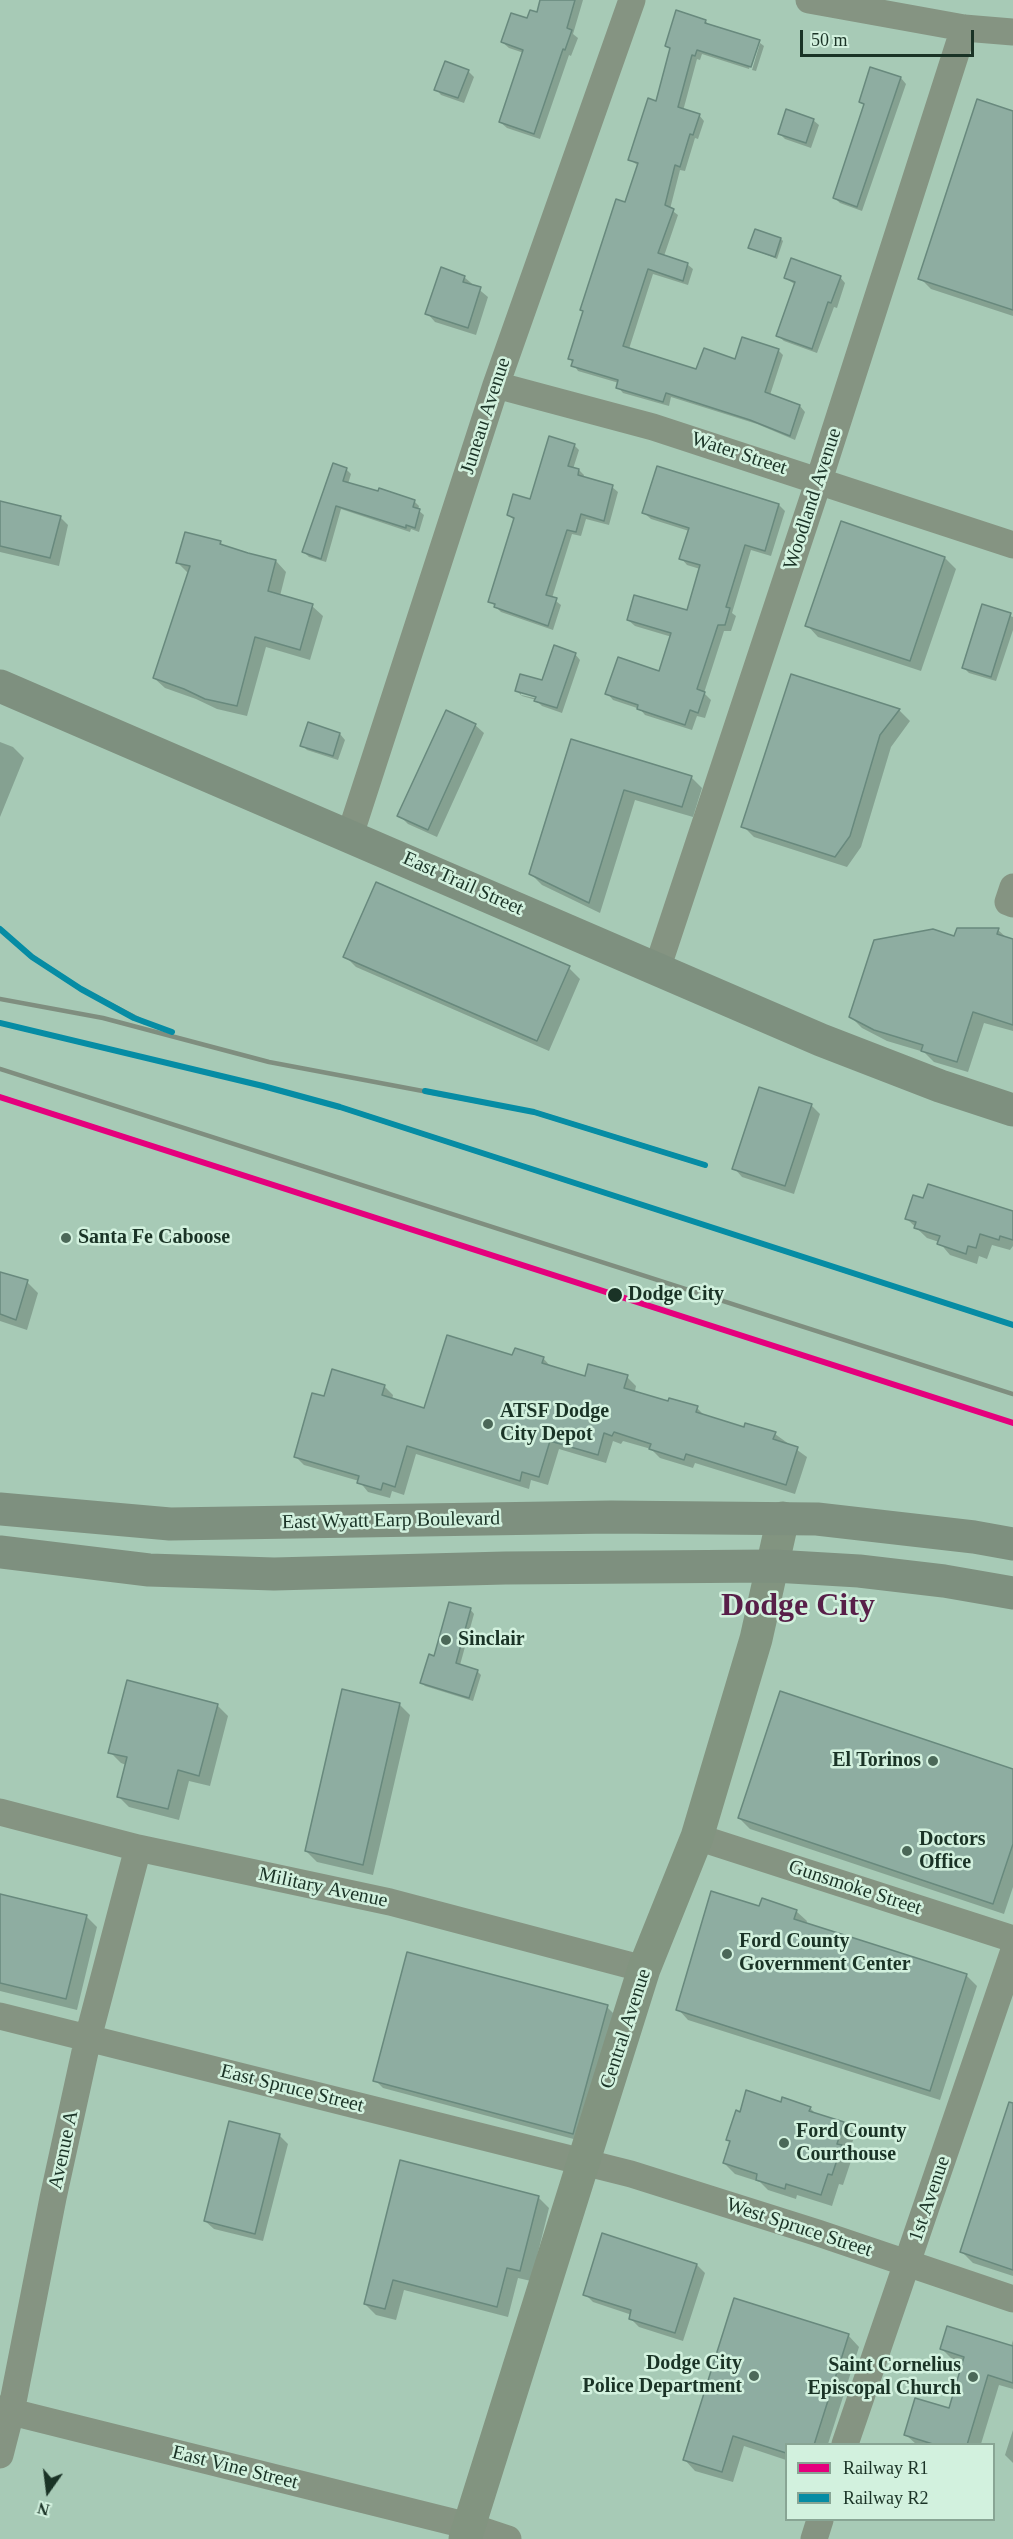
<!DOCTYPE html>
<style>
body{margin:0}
#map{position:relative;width:1013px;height:2539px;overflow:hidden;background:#a7cab6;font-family:"Times New Roman",serif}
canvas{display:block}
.legend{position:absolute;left:785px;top:2443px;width:210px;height:78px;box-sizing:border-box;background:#d2f1de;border:2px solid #88a594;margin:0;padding:8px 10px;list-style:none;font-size:18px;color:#1a3326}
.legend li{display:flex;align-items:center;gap:12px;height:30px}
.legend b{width:30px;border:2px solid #88a594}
.north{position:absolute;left:18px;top:2461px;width:60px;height:60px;-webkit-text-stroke:4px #d2f1de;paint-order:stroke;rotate:194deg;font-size:16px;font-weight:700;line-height:24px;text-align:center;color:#1a3326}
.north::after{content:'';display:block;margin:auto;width:21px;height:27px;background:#1a3326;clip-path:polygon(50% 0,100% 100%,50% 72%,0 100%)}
.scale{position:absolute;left:800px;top:30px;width:174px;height:27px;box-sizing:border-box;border:3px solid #1a3326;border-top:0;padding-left:8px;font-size:18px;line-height:21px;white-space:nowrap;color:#1a3326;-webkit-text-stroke:4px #d2f1de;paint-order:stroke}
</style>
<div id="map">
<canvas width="1013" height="2539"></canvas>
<ul class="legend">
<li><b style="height:8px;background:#e5007d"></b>Railway R1</li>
<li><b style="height:8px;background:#068ca4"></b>Railway R2</li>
</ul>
<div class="north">N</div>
<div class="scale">50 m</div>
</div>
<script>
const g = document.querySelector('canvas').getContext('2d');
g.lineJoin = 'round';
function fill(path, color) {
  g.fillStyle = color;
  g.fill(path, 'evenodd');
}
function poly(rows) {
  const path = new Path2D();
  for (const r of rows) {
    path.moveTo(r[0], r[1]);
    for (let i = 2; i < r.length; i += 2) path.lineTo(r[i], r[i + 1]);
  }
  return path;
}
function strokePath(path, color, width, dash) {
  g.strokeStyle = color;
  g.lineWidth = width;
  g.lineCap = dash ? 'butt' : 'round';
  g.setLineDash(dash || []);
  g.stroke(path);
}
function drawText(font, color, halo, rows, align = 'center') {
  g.font = font + ' "Times New Roman",serif';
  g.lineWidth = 5;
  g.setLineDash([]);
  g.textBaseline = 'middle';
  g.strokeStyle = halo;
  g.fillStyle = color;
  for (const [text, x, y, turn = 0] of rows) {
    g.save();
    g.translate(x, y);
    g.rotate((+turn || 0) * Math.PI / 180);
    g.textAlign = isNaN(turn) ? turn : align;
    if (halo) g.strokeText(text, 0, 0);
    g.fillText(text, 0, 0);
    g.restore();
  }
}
const shadow = poly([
 [542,0,583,0,573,34,578,38,571,56,569,55,540,139,507,128,500,122,524,53,509,48,502,42,537,14],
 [705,21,711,26,760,42,757,42,749,69,702,54,700,60,697,59,683,111,699,115,704,121,698,139,695,138,685,171,680,170,670,209,678,215,664,256,687,264,693,269,688,285,653,274,629,349,697,371,778,350,783,355,770,395,800,406,805,412,795,440,757,424,671,397,669,406,623,393,618,387,619,383,578,371,570,359,639,166,630,160,657,103,671,50,667,46],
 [760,43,764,46,756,71,752,70],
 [871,69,901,78,906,84,862,211,840,203,835,198,865,106,861,102],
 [468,71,474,77,464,103,441,95,436,89],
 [1013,113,1013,316,931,289,920,278],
 [813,120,819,125,811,148,785,139,779,133],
 [781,239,783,241,777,259,750,248],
 [464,277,488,297,476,335,435,322,427,313],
 [840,277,845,283,837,308,834,307,817,353,784,341,778,336,796,285,785,278],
 [574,445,579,450,573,469,579,470,584,475,583,478,612,487,618,492,609,525,586,519,581,536,572,534,552,598,561,605,553,630,501,612,490,601,515,521,509,515,531,501],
 [346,469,351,474,348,484,414,501,419,506,418,510,424,515,419,532,411,529,410,532,341,509,326,562,309,557,304,552],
 [0,503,60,517,68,525,59,566,0,552],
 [779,505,785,511,771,556,751,550,732,613,736,616,731,631,724,631,704,693,711,700,705,718,697,716,692,730,645,715,640,709,613,700,607,693,660,673,672,637,635,626,628,620,688,612,700,569,687,565,681,558,689,531,651,519,644,513],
 [220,542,224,547,276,561,286,572,280,596,312,606,323,616,310,660,266,647,247,716,217,709,196,699,165,688,154,678,188,573,178,563],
 [945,558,956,569,921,671,818,637,807,625],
 [983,606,1013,617,1013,630,996,681,969,673,963,667],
 [575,654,580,660,562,713,542,706,536,700,522,696,517,691,543,682],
 [521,691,543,697,543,700,521,695],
 [899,710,910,721,891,747,861,847,847,867,754,837,743,826],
 [475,725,484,733,437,837,408,824,399,815],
 [340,734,345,740,338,760,307,750,302,745],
 [572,740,691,777,702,788,693,817,635,800,600,913,542,885,531,874],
 [0,742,13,747,24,758,0,817],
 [998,930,1008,939,1013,941,1013,1031,984,1023,968,1072,934,1062,924,1052,887,1041,862,1028,851,1017,955,938],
 [345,956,569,968,580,979,549,1051,356,967],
 [811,1105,820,1114,794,1194,742,1177,734,1168],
 [1013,1213,1013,1246,1010,1250,992,1245,987,1259,979,1256,977,1264,950,1255,939,1242,927,1238,907,1219],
 [0,1273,27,1282,38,1293,27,1330,0,1321],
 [513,1357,543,1358,552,1368,586,1378,627,1377,636,1386,635,1391,669,1403,697,1408,706,1417,745,1429,775,1434,807,1457,795,1494,695,1463,693,1468,660,1458,651,1449,623,1441,621,1444,613,1441,606,1463,559,1449,548,1485,531,1480,529,1489,416,1454,404,1495,392,1491,390,1498,368,1492,359,1481,304,1465,295,1456,325,1398,384,1386,393,1395,392,1400,425,1410],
 [470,1609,474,1614,460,1665,477,1671,481,1675,473,1701,425,1686,421,1682,435,1658],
 [399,1704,410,1715,373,1875,317,1862,306,1851],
 [217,1705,228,1716,210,1786,189,1781,179,1820,129,1807,118,1796,126,1765,121,1763,110,1752],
 [1013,1771,1013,1887,1004,1914,750,1829,739,1818],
 [0,1895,86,1916,97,1927,77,2010,0,1991],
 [760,1908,796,1911,807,1921,806,1924,967,1976,977,1986,940,2100,688,2020,678,2009],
 [607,2007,615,2015,581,2141,383,2088,375,2080],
 [782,2104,810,2108,817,2115,844,2124,855,2135,848,2154,852,2158,843,2185,839,2184,832,2206,797,2195,796,2199,768,2190,760,2182,735,2174,724,2163,731,2143,728,2140,741,2114],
 [1013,2105,1013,2276,973,2263,962,2252],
 [279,2135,288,2144,263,2241,214,2229,205,2221],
 [401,2162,538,2197,549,2208,531,2281,518,2278,508,2317,404,2290,396,2320,376,2315,365,2304],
 [697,2265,705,2273,683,2341,639,2327,630,2318,632,2315,593,2302,585,2294],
 [848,2335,859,2347,828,2444,786,2444,786,2460,744,2446,733,2482,695,2471,684,2459],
 [1013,2340,1013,2389,999,2385,981,2444,916,2444,906,2435,950,2410,964,2363,953,2360,942,2349,1011,2347],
 [1013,2430,1013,2463,1005,2455]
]);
const building = poly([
 [540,0,575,0,567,28,572,30,565,50,563,49,534,134,499,122,523,50,501,42,511,13,527,18,530,10,537,12,540,0],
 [676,10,706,20,705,23,760,40,751,67,697,50,695,56,692,55,678,107,700,114,693,135,690,134,680,167,675,165,665,205,674,209,658,253,688,263,683,281,648,269,623,346,696,369,704,348,735,359,742,337,779,349,765,392,800,405,790,436,750,420,666,393,663,402,616,388,618,380,571,366,573,360,568,359,583,311,580,310,616,199,625,202,638,163,628,160,648,98,656,101,670,48,665,46,676,10],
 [445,61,469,70,458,98,434,90,445,61],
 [870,67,901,77,857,207,833,198,864,104,859,102,870,67],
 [977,99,1013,111,1013,310,918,279,977,99],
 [786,109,814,119,806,143,778,134,786,109],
 [755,229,781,238,775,257,748,248,755,229],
 [791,258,841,276,831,303,828,302,812,349,776,336,795,282,784,278,791,258],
 [441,267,465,276,463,282,481,287,468,328,425,314,441,267],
 [549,436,575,444,568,466,579,469,578,475,613,485,604,521,581,514,576,532,567,530,546,595,557,598,548,626,494,607,495,604,488,602,514,518,507,515,513,494,530,499,549,436],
 [333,463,347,468,343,481,378,491,379,488,415,500,413,507,420,509,415,528,406,525,406,528,336,506,321,559,302,552,333,463],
 [657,466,779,504,765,551,745,545,726,607,730,608,725,625,718,625,697,689,705,692,698,713,690,710,685,725,637,709,638,705,605,694,618,657,659,671,671,633,627,620,634,595,687,610,700,565,679,559,689,528,642,513,657,466],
 [0,501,61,516,50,558,0,546,0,501],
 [841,521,945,557,910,661,805,626,841,521],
 [185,532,221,541,220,544,248,553,276,560,268,591,313,604,300,650,255,637,237,706,205,699,184,689,153,678,190,566,176,563,185,532],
 [982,604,1011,613,991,677,962,668,982,604],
 [554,645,576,653,557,708,534,701,536,697,515,691,520,674,542,680,554,645],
 [791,674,900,709,880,735,850,836,835,857,741,827,791,674],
 [446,710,476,724,428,830,397,816,446,710],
 [308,722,340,733,333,756,300,746,308,722],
 [571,739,692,776,682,807,624,790,589,903,529,874,571,739],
 [376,882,570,966,537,1041,343,957,376,882],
 [957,928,999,928,997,934,1013,939,1013,1025,973,1012,957,1062,921,1051,923,1045,874,1030,849,1017,874,940,933,929,954,936,957,928],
 [759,1087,812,1104,785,1186,732,1169,759,1087],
 [928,1184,1013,1211,1013,1240,1000,1236,999,1240,980,1234,976,1248,968,1246,966,1254,937,1244,940,1236,914,1228,916,1222,905,1219,913,1195,923,1198,928,1184],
 [0,1272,28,1280,16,1320,0,1314,0,1272],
 [447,1335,512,1355,515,1348,544,1357,542,1363,585,1376,588,1364,628,1375,624,1388,668,1401,669,1398,698,1406,696,1412,744,1427,745,1423,776,1432,773,1439,798,1447,786,1485,686,1454,684,1460,649,1449,651,1444,614,1432,612,1436,604,1433,598,1455,550,1441,539,1477,522,1472,520,1481,407,1446,395,1487,383,1483,381,1490,357,1483,359,1476,294,1457,312,1393,324,1396,332,1369,385,1385,382,1395,424,1408,447,1335],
 [449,1602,471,1608,456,1663,478,1670,469,1698,420,1683,429,1654,434,1656,449,1602],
 [127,1680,218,1704,199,1776,178,1770,168,1809,117,1797,127,1757,108,1753,127,1680],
 [342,1689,400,1703,363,1865,305,1851,342,1689],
 [780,1691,1013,1769,1013,1844,993,1904,738,1818,780,1691],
 [711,1891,759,1906,762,1898,797,1910,794,1919,967,1974,930,2091,676,2010,711,1891],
 [0,1894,87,1915,66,1999,0,1983,0,1894],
 [407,1952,608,2005,573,2134,373,2081,407,1952],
 [746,2090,781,2102,782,2097,811,2107,809,2111,844,2122,837,2144,842,2145,832,2175,828,2174,821,2195,786,2184,785,2189,756,2180,757,2174,723,2163,730,2141,726,2140,736,2110,740,2112,746,2090],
 [1009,2102,1013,2103,1013,2270,960,2252,1009,2102],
 [229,2121,280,2134,255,2234,204,2221,229,2121],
 [400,2160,539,2196,520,2271,507,2268,497,2307,393,2280,385,2309,364,2304,400,2160],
 [602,2233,697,2264,675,2333,629,2319,631,2310,583,2295,602,2233],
 [734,2298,849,2334,814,2445,786,2445,786,2453,733,2436,722,2472,683,2460,734,2298],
 [947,2326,1013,2346,1013,2383,988,2375,967,2445,936,2445,904,2435,915,2398,949,2408,964,2357,940,2349,947,2326]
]);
const street = poly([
 [809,0,964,28,1013,32],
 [496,385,653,427,1013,545],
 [350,835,496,385,632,0],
 [1013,887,1008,902,1013,904],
 [657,969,819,480,964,28],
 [0,1812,138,1848,390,1902,644,1969],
 [697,1837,1013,1939],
 [0,2016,631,2174,818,2233,1013,2299],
 [0,2409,469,2526,508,2539],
 [845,2444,1013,1953],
 [0,2455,11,2412,53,2198,88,2038,138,1848],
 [814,2539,820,2520]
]);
const secondary = poly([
 [465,2539,644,1969,697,1837,756,1639,783,1518]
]);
const primary = poly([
 [0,686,821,1040,940,1086,1013,1110],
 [0,1509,170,1524,611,1517,817,1519,974,1537,1013,1544],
 [0,1552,149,1570,274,1574,505,1568,774,1566,859,1571,944,1581,1013,1593]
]);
const rail = poly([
 [0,929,32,957,81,989,144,1022],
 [0,999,103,1018,269,1062,534,1112,705,1165],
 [0,1023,263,1086,340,1107,1013,1325],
 [0,1069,1013,1394],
 [0,1097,1013,1423]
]);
const rail1 = poly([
 [0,1097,1013,1423]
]);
const rail2 = poly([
 [0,929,32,957,81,989,134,1018,172,1032],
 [0,1023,263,1086,340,1107,1013,1325],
 [425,1091,534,1112,705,1165]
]);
const markers = [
 [66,1238,6,"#4b6858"],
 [615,1295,8,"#1a3326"],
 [488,1424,6,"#4b6858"],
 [446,1640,6,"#4b6858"],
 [933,1761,6,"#4b6858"],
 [907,1851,6,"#4b6858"],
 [727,1954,6,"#4b6858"],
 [784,2143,6,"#4b6858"],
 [754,2376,6,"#4b6858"],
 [973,2377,6,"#4b6858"]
];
const streetNames = [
 ["Juneau Avenue",486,416,-72],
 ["Water Street",739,454,18],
 ["Woodland Avenue",813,499,-72],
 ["East Trail Street",463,884,24],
 ["East Wyatt Earp Boulevard",391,1521,-1],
 ["Military Avenue",323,1888,12],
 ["Gunsmoke Street",855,1888,18],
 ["Central Avenue",626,2029,-72],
 ["East Spruce Street",292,2089,14],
 ["Avenue A",64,2150,-78],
 ["1st Avenue",930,2199,-71],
 ["West Spruce Street",799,2228,18],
 ["East Vine Street",235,2468,14]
];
const poiNames = [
 ["Santa Fe Caboose",78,1238],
 ["ATSF Dodge",500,1412],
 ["City Depot",500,1435],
 ["Sinclair",458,1640],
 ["El Torinos",921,1761,"right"],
 ["Doctors",919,1840],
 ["Office",919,1863],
 ["Ford County",739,1942],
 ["Government Center",739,1965],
 ["Ford County",796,2132],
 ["Courthouse",796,2155],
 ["Dodge City",742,2364,"right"],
 ["Police Department",742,2387,"right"],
 ["Saint Cornelius",961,2366,"right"],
 ["Episcopal Church",961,2389,"right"]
];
const stopNames = [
 ["Dodge City",628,1295]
];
const townNames = [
 ["Dodge City",798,1607]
];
fill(shadow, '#0003');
fill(building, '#8eada1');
strokePath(building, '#68897d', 1.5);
strokePath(street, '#859482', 27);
strokePath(secondary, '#829480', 33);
strokePath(primary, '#7e907f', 33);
strokePath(rail, '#7f8e7f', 4.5);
strokePath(rail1, '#e5007d', 6);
strokePath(rail2, '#068ca4', 6);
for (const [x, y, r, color] of markers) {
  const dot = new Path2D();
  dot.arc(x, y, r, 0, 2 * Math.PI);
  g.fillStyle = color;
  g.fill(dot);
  strokePath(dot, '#d2f1de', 2);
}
drawText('20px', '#1a3326', '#d2f1de', streetNames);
drawText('bold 20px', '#1a3326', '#d2f1de', poiNames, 'left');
drawText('bold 20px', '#1a3326', '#d2f1de', stopNames, 'left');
drawText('bold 32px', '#581f49', '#d2f1de', townNames);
</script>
